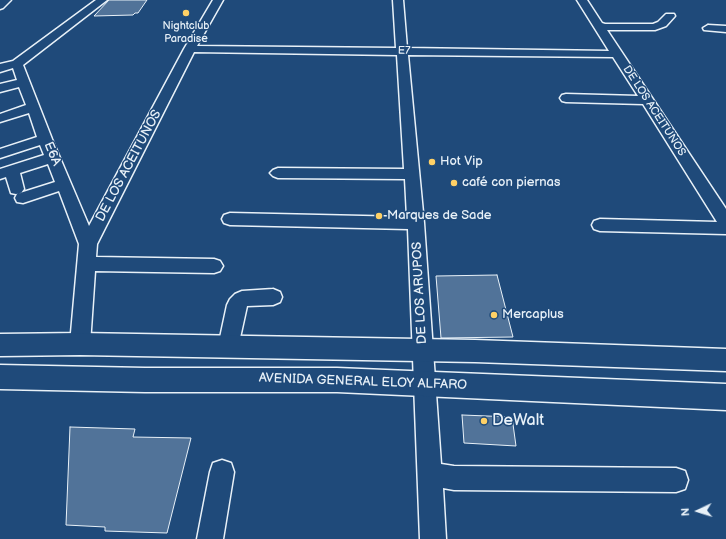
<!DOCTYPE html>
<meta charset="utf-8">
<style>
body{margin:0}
#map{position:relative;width:726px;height:539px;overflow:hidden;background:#1f4a7a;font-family:"Balsamiq Sans",sans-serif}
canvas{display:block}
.north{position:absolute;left:678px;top:491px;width:40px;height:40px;-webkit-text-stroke:3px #1f4a7a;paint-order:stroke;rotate:266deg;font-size:11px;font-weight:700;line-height:16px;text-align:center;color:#e8f1f8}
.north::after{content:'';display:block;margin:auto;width:14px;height:18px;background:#e8f1f8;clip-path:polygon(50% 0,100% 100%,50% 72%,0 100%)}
</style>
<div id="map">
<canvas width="726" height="539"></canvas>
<div class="north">N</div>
</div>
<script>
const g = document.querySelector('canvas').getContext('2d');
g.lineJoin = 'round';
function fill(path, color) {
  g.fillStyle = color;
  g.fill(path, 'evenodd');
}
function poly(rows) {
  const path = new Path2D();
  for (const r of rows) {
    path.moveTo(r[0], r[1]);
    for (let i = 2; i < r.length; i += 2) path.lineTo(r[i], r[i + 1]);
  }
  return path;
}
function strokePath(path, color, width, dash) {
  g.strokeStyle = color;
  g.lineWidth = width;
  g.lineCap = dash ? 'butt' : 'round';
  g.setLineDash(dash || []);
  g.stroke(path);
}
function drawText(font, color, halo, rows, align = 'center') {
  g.font = font + ' "Balsamiq Sans",sans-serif';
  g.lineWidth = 3;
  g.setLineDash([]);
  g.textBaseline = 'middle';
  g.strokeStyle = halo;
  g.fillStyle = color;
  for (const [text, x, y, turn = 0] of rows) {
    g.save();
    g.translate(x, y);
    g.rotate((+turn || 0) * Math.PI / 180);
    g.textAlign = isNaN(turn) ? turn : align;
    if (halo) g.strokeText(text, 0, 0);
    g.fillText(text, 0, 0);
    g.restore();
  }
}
const building = poly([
 [109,0,147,0,138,13,135,13,133,15,94,16,109,0],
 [497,275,513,337,441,338,436,276,497,275],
 [462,415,512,417,516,446,464,443,462,415],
 [70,427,135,429,133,437,191,438,167,533,105,531,105,527,66,525,70,427]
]);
const minor = poly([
 [0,0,11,0,3,8,0,9,0,0],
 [96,0,107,0,23,65,52,139,89,226,184,49,213,0,223,0,197,46,396,48,393,0,403,0,407,48,609,51,577,0,587,0,602,23,605,24,653,24,658,22,666,14,674,14,675,16,666,26,655,30,607,30,726,209,726,234,600,231,594,229,592,225,594,221,600,219,717,222,643,104,566,102,562,101,560,98,562,95,566,94,638,96,613,57,408,55,424,223,441,464,454,466,676,468,685,471,688,480,685,489,676,492,454,490,443,488,446,539,420,539,408,229,230,225,224,223,222,219,224,215,230,213,407,217,405,179,278,178,273,176,270,173,273,170,278,168,404,169,397,55,194,52,97,244,96,257,214,259,220,261,223,266,220,271,214,273,95,271,90,344,87,350,80,353,73,350,70,344,79,244,59,191,23,203,17,202,15,198,17,194,55,182,48,164,20,173,24,189,21,193,16,194,11,193,6,177,0,179,0,169,44,155,40,145,0,158,0,149,37,137,29,113,0,122,0,114,26,105,19,87,0,92,0,84,17,80,13,68,0,72,0,64,13,61,96,0],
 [708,25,726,26,726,32,704,30,703,28,708,25],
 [273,289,280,292,282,297,280,302,273,305,247,306,238,347,235,353,228,356,221,353,218,347,227,305,230,299,235,294,242,291,273,289],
 [222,460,231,463,234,472,223,539,197,539,210,472,213,463,222,460]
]);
const major = poly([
 [80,333,475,340,726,349,726,371,475,362,80,355,0,356,0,334,80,333],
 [0,365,145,368,337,368,726,384,726,410,337,392,145,392,0,389,0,365]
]);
const markers = [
 [186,13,4,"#ffd166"],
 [432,162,4,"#ffd166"],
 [454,183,4,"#ffd166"],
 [379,216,4,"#ffd166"],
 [494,315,4,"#ffd166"],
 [484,421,4,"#ffd166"]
];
const farPoinames = [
 ["Nightclub",186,26],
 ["Paradise",186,39]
];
const farStreetnames = [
 ["E7",404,51,1],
 ["DE LOS ACEITUNOS",654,111,57]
];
const streetNames = [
 ["E6A",52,154,67],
 ["DE LOS ACEITUNOS",129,166,-62],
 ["DE LOS ARUPOS",420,293,-93],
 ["AVENIDA GENERAL ELOY ALFARO",363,382,2]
];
const poiNames = [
 ["Hot Vip",440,162],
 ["café con piernas",462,183],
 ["Marques de Sade",387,216],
 ["Mercaplus",502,315]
];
const nearPoinames = [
 ["DeWalt",492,421]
];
fill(building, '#517399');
strokePath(building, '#e8f1f8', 1);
strokePath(minor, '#e8f1f8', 3);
strokePath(major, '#e8f1f8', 3);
fill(minor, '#1f4a7a');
fill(major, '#1f4a7a');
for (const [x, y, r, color] of markers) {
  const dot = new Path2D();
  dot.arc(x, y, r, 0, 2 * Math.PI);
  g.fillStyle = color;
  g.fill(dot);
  strokePath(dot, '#1f4a7a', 1.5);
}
drawText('11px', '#e8f1f8', '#1f4a7a', farPoinames);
drawText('11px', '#e8f1f8', '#1f4a7a', farStreetnames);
drawText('13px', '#e8f1f8', '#1f4a7a', streetNames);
drawText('13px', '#e8f1f8', '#1f4a7a', poiNames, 'left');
drawText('16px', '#e8f1f8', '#1f4a7a', nearPoinames, 'left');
</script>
